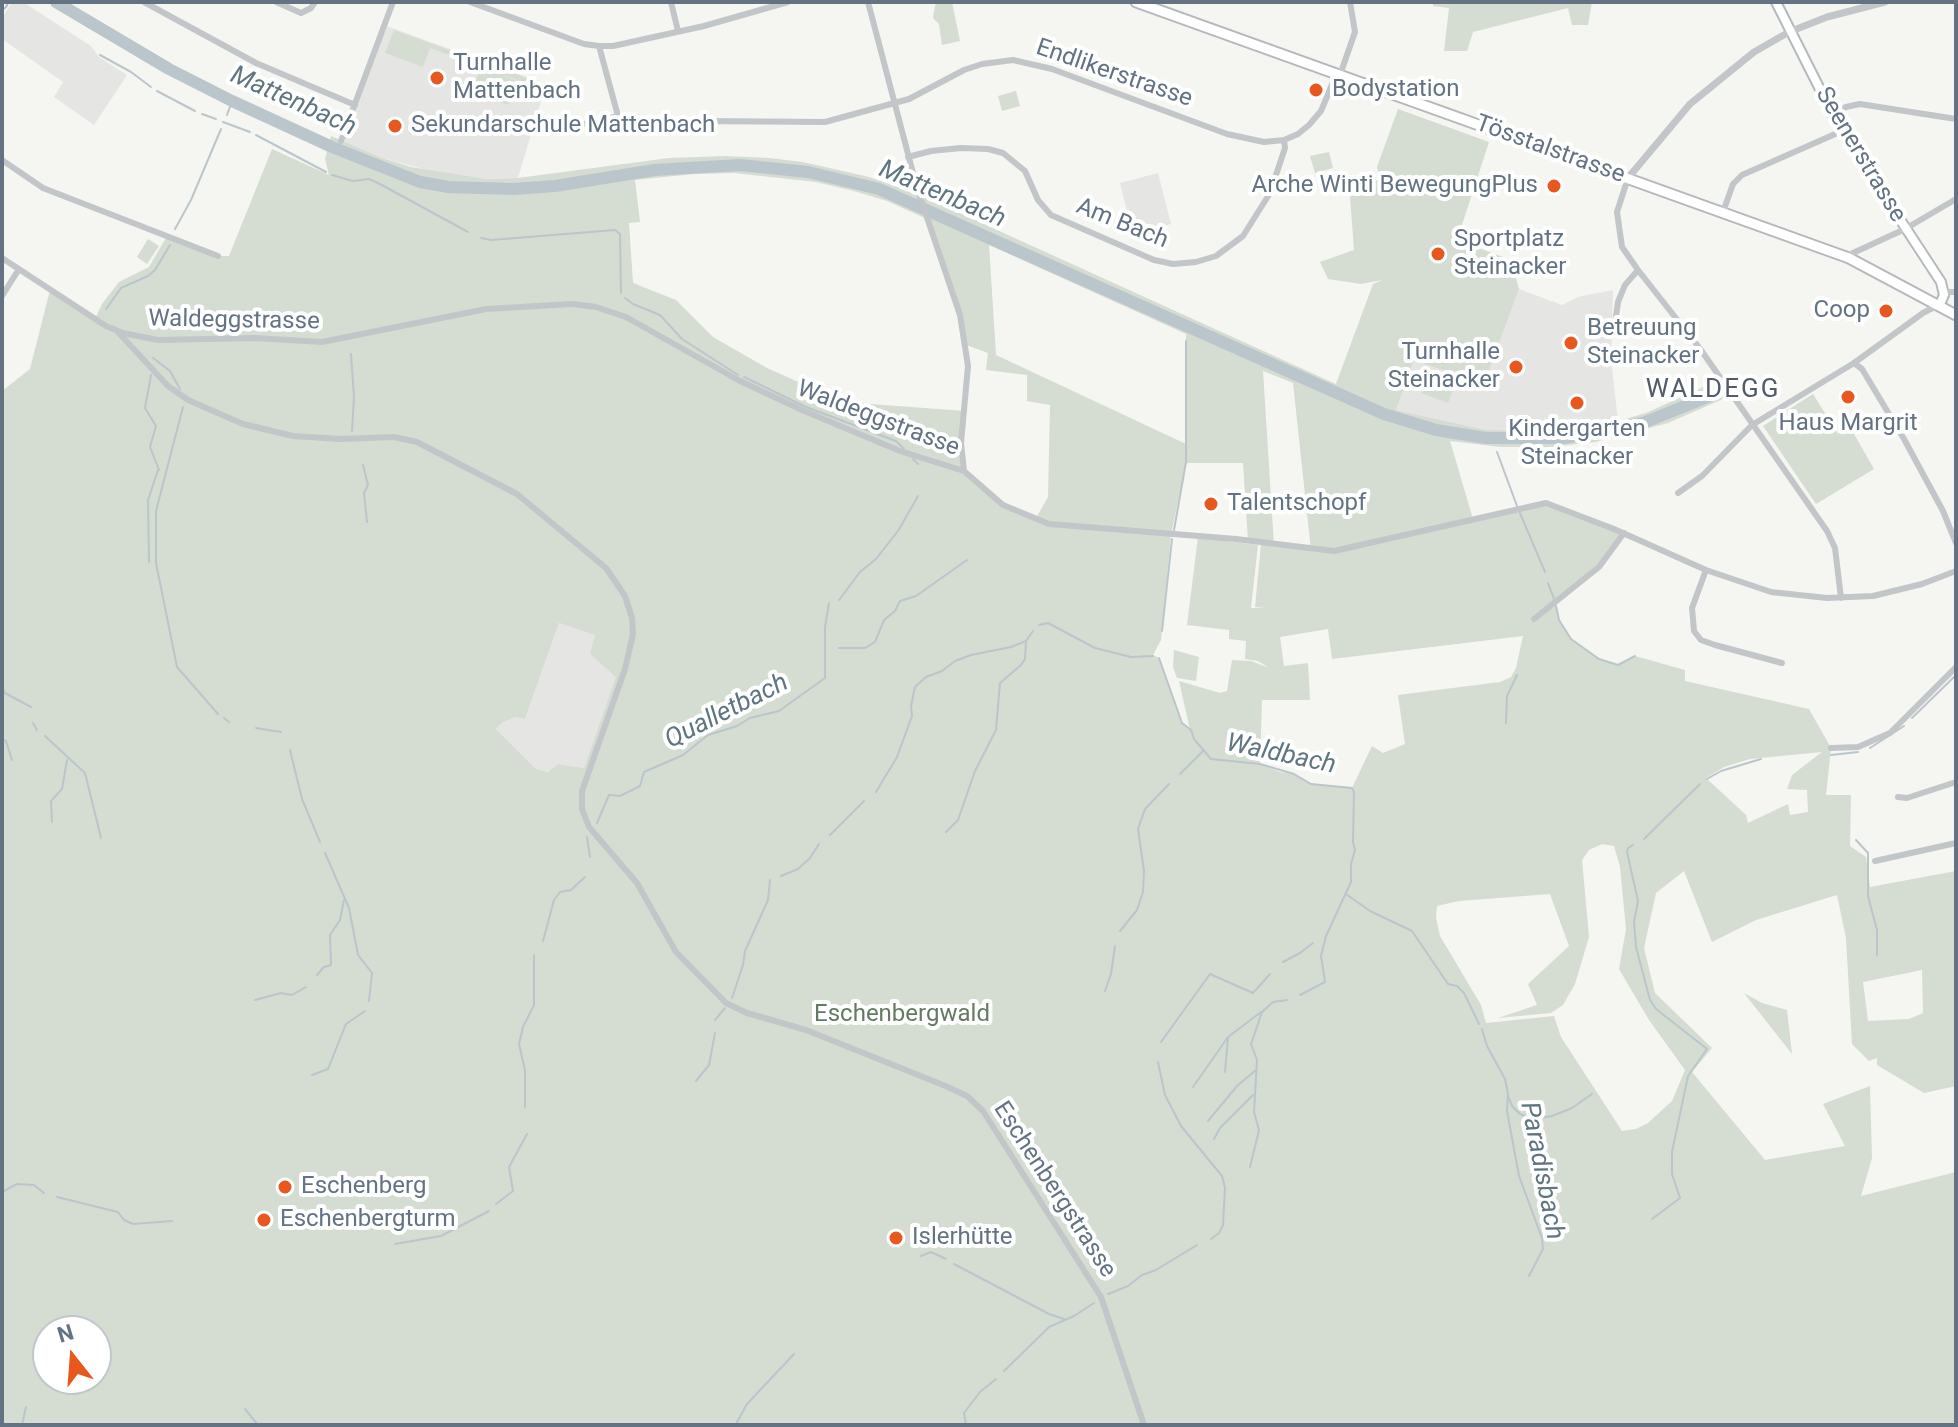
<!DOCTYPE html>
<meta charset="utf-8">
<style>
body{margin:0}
#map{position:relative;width:1958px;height:1427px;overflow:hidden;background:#f5f5f1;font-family:Roboto,sans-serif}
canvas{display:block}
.frame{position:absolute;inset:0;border:4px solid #637383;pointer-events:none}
.north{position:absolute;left:32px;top:1315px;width:80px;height:80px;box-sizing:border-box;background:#fff;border:2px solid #c1c7cd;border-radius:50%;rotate:343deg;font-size:22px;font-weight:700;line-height:32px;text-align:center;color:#637383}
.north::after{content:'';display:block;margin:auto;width:28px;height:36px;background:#e8581e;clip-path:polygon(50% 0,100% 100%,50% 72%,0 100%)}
</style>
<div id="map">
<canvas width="1958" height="1427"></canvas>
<div class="frame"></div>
<div class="north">N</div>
</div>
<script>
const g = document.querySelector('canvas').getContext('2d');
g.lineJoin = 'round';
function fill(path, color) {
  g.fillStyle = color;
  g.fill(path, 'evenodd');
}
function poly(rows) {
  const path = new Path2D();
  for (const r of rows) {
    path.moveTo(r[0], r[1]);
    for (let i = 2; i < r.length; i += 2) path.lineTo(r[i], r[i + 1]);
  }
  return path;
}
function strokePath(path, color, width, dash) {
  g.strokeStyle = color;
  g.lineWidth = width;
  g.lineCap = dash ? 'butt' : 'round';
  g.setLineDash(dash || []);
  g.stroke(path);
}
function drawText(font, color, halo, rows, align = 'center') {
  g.font = font + ' Roboto,sans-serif';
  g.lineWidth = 8;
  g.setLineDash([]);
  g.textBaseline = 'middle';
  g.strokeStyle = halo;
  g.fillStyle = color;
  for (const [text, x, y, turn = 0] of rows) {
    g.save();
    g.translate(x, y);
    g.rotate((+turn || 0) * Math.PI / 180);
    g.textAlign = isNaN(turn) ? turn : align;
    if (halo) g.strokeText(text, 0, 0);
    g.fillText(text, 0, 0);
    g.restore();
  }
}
const built = poly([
 [12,2,23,2,91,46,99,57,127,75,94,125,54,97,63,82,2,39,2,18],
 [384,25,546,84,518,178,486,179,442,174,382,158,341,141],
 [1158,173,1171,224,1133,234,1120,183],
 [1519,289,1562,305,1578,297,1613,290,1611,360,1618,421,1561,432,1486,430,1396,410,1414,359,1484,383],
 [559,623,596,635,590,654,617,676,584,768,558,764,548,772,536,769,496,729,503,722,516,717,525,719]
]);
const green = poly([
 [940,2,952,2,960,41,942,45,939,24,933,18,935,5],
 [1433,2,1592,2,1588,25,1572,25,1568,8,1473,32,1467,51,1444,51,1449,8,1433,6],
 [394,30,543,84,542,89,498,73,517,81,508,105,472,92,481,66,430,48,423,67,385,53],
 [1016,91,1020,106,1002,111,998,96],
 [1398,109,1489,142,1457,240,1511,260,1519,289,1484,384,1414,360,1396,410,1486,430,1561,431,1618,421,1646,413,1721,379,1732,395,1668,423,1595,442,1550,447,1501,447,1450,441,1473,519,1546,503,1624,533,1606,560,1556,605,1559,620,1571,639,1600,659,1618,665,1635,656,1685,670,1685,681,1809,709,1831,748,1826,795,1851,795,1850,846,1866,857,1870,887,1956,871,1956,1086,1924,1093,1877,1065,1877,1058,1869,1061,1852,1044,1846,938,1837,895,1756,920,1712,942,1684,871,1656,893,1644,948,1655,993,1712,1048,1692,1072,1765,1160,1845,1146,1823,1104,1870,1086,1872,1158,1861,1196,1956,1172,1956,1425,2,1425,2,391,30,369,50,290,95,319,102,304,119,282,149,267,167,236,218,256,229,256,272,149,329,175,325,159,331,136,382,158,411,167,486,179,518,178,669,158,725,156,769,158,803,162,869,177,920,195,1336,384,1373,284,1382,280,1361,284,1328,279,1320,262,1354,250,1349,183,1380,180,1377,167],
 [734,173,816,182,854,191,887,201,927,219,956,299,966,345,988,353,986,370,1027,375,1027,401,1050,405,1048,497,1035,520,998,500,964,471,961,437,965,411,843,402,767,368,713,337,676,300,633,283,629,223,640,222,635,180,694,174],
 [989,245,1186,334,1186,444,996,355],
 [1263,371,1293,383,1311,550,1274,545],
 [1186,463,1243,463,1248,541,1261,544,1255,607,1265,608,1251,608,1258,545,1198,537,1187,625,1229,630,1229,639,1246,641,1245,659,1258,661,1269,668,1251,661,1232,660,1227,691,1220,693,1179,681,1190,730,1182,723,1159,658,1153,655,1161,640,1171,535],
 [559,623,595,635,590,654,616,677,584,768,558,764,548,772,536,769,496,729,503,722,516,717,525,719],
 [1328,629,1332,659,1523,636,1516,668,1511,677,1500,682,1398,695,1405,744,1383,753,1372,746,1352,788,1312,784,1294,774,1280,772,1260,764,1262,700,1310,700,1308,663,1284,666,1280,637],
 [1822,752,1792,775,1787,789,1807,790,1808,812,1790,815,1788,804,1748,823,1746,815,1706,778,1724,767,1750,759],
 [1602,844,1614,846,1620,867,1626,929,1619,969,1649,1020,1685,1070,1672,1101,1648,1123,1636,1129,1622,1131,1561,1037,1554,1016,1486,1023,1481,1005,1440,936,1436,918,1437,906,1459,901,1550,894,1569,946,1528,984,1537,1005,1498,1018,1551,1013,1563,1005,1575,984,1589,937,1582,860,1589,850],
 [1922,970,1923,1013,1909,1019,1868,1021,1863,982],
 [48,1331,96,1331,96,1379,48,1379],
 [1329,152,1333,168,1315,173,1310,156],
 [148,239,159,246,147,264,137,257],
 [1447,373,1458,376,1448,403,1421,393],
 [1813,394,1838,434,1850,427,1874,469,1816,504,1763,426],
 [1174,650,1199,657,1196,681,1177,678,1173,667],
 [1744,993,1762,1003,1787,1010,1792,1054]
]);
const stream = poly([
 [107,35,108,34],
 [100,55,131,72,151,87],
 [157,91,195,111],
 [202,114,216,119],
 [227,115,232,101],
 [223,122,250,132],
 [256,135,326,172],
 [362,160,362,161],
 [332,175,353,181,369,179,380,184,468,232],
 [175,229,191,200,221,129],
 [481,238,491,240,615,230,620,234,621,293],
 [625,298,633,304,660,315,682,339,738,375],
 [106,309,121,288,148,276,155,270,170,245],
 [1186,328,1186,324],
 [351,354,354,397,352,431],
 [153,358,170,371,180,389],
 [151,375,145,408,156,426,150,447,159,470],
 [744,377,806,407,896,441,904,449],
 [183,407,156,511,156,563,177,667,218,714],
 [1497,452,1517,506],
 [913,459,918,464],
 [363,465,368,485,364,493,367,522],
 [1520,513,1545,572],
 [1174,530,1186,462,1186,341],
 [149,562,148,500,158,470],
 [1548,583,1554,599],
 [839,600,860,572,876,559,898,531,918,496],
 [1556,606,1559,620,1571,639,1599,659,1618,665,1635,656],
 [1039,625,1048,623,1095,648,1131,657,1153,656],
 [1162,631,1172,539],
 [839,648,865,648,875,642,884,620,895,611,900,601,916,596,967,560],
 [1159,658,1182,723,1191,730,1194,739,1211,759,1260,764,1294,774,1311,784,1352,788,1354,792,1353,842,1355,850,1351,864,1351,882,1326,936,1321,956,1325,982,1300,995],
 [2,687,5,693,31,707],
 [224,718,229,722],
 [1912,718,1956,675],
 [33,723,37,730],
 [1506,723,1507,696,1517,675],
 [256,728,281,732],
 [45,736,85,773,101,838],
 [2,739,6,741,12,760],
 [1870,748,1904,726],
 [290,750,302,799,320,842],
 [1831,755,1858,752],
 [1180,774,1204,750],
 [1707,779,1721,771,1761,759],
 [876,792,897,757,912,716,911,706,915,687,926,677,942,671,955,661,971,655,1011,647,1026,641,1033,631],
 [52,822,51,801,62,789,67,760],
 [597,823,609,795,620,796,640,786,644,772,683,755,708,735,737,726,750,718,779,711,825,678,825,627,829,603],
 [946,832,958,820,975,771,996,730,1000,683,1021,665,1025,659,1026,642],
 [830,835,864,801],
 [587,837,590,857],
 [1644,839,1700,784],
 [1856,840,1868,853,1868,896,1877,930,1877,955],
 [1633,845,1628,848,1627,852,1638,901,1634,922,1636,947,1650,1000,1656,1009,1707,1049,1688,1076,1672,1152,1672,1174,1680,1198,1652,1219],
 [325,853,349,908,358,955,372,973,369,1001],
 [781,876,798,869,810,858,819,844],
 [1346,894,1370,911,1412,931,1448,984,1457,986,1464,993,1479,1024],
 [1120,931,1137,910,1143,892,1144,871,1138,829,1145,809,1169,784],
 [543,941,554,900,560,892,571,890,585,877],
 [1283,962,1300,953,1313,943],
 [317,975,324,967,331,965,330,935,340,920,344,900],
 [1105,991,1111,974,1115,946],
 [732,998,743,965,745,951,768,900,770,880],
 [255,1000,281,993,292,995,306,987],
 [715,1020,725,1008],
 [1482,1029,1487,1046,1505,1079,1508,1094,1507,1111,1519,1176,1542,1238,1543,1249,1529,1276],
 [1161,1042,1210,974,1253,993,1270,974],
 [1158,1062,1165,1095,1181,1126,1222,1176,1225,1188,1223,1225,1219,1233,1211,1239],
 [1225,1072,1228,1037],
 [312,1075,328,1069,346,1024,365,1011],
 [696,1081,709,1065,715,1033],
 [1193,1087,1228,1037,1261,1012],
 [1509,1098,1512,1106,1520,1114,1533,1119,1552,1116,1572,1108,1592,1094],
 [525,1107,525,1070,519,1044,523,1027,534,1005,534,955],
 [1208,1121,1237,1086,1256,1070],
 [1214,1139,1220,1128,1253,1095],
 [1250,1167,1259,1130,1254,1112,1257,1060,1251,1044,1262,1012,1273,1002,1287,1000],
 [2,1192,17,1184,34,1185,44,1193],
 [57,1197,118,1212,124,1220,133,1224,172,1221],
 [496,1204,513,1191,509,1167,527,1134],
 [395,1244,441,1236,489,1211],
 [921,1256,931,1252,946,1259],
 [954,1264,1049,1314,1064,1319],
 [1108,1294,1128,1286,1142,1275,1156,1270,1197,1245],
 [1004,1371,1049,1327,1074,1316,1094,1303],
 [245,1409,258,1425],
 [736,1424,747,1404,794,1354],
 [22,1425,26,1407],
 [966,1425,964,1413,980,1392,996,1379]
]);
const river = poly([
 [56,2,169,69,232,101,332,147,420,182,448,187,514,189,555,186,654,170,740,165,808,172,879,189,1384,414,1436,430,1486,438,1564,438,1643,423,1715,394]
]);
const minor = poly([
 [144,2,256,63,355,105],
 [276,2,301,13,311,8,315,2],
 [470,2,584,44,599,46,613,46,704,26,788,2],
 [671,2,678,31],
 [868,2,917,188,960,315,968,366,961,443,964,471],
 [599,46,618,116,634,127,644,128,699,121,825,122,909,99,964,70,982,64,1013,60,1052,69,1227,134,1264,142,1284,140,1298,134,1309,125,1321,111,1336,75],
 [1340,75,1355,32,1350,2],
 [1832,114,1846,107,1860,104,1956,119],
 [540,122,586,124,618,116],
 [341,141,393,2],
 [908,157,931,151,961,148,988,149,1003,153,1025,171,1038,200,1051,215,1154,260,1173,264,1196,262,1216,256,1243,236,1270,193,1285,148,1284,140],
 [2,160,43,188,218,256],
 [1628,178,1617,212,1622,247,1638,270,1701,350,1827,531,1835,548,1841,598],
 [1723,212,1733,184,1742,175,1842,131],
 [2,258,106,326,123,333,158,340,255,338,322,342,486,309,572,304,596,307,626,317,740,381,802,410,900,451,964,471,1003,505,1049,524,1236,539,1334,551,1546,503,1614,529,1706,570,1771,592,1827,598,1873,596,1922,584,1956,571],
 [1849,258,1853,253,1905,229,1956,199],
 [1944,292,1956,292],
 [2,296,19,269],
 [1611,325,1615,324,1618,302,1625,285,1638,270],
 [117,331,168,386,188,400,243,424,293,436,341,439,394,437,417,442,517,494,606,568,625,596,632,618,633,634,625,669,582,791,582,809,589,827,637,883,676,952,726,1003,747,1013,806,1030,948,1087,967,1096,983,1111,1101,1297,1144,1425],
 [1854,363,1862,369,1904,439,1943,511,1956,543],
 [1678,493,1702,476,1752,425,1854,363,1923,313,1940,304],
 [1706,570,1692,608,1694,631,1701,640,1715,645,1782,663],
 [1534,619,1599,567,1624,533],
 [1831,748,1858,747,1890,733,1956,667],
 [1898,797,1907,798,1956,782],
 [1875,861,1956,843]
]);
const tertiary = poly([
 [1628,178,1690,104,1754,52,1789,32,1827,17,1885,2]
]);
const secondary = poly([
 [1776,2,1837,123,1941,282,1944,295,1940,304],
 [2,4,3,2]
]);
const primary = poly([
 [1136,2,1849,258,1956,315]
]);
const markers = [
 [437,78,8,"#e8581e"],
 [1316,90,8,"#e8581e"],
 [395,126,8,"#e8581e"],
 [1554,186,8,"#e8581e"],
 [1438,254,8,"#e8581e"],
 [1886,311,8,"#e8581e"],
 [1571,343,8,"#e8581e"],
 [1516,367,8,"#e8581e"],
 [1848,397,8,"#e8581e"],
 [1577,403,8,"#e8581e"],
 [1211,504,8,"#e8581e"],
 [285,1187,8,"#e8581e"],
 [264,1220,8,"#e8581e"],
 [896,1238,8,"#e8581e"]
];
const poiNames = [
 ["Turnhalle",453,64],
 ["Mattenbach",453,92],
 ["Bodystation",1332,90],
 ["Sekundarschule Mattenbach",411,126],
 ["Arche Winti BewegungPlus",1538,186,"right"],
 ["Sportplatz",1454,240],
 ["Steinacker",1454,268],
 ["Coop",1870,311,"right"],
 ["Betreuung",1587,329],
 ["Steinacker",1587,357],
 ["Turnhalle",1500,353,"right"],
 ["Steinacker",1500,381,"right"],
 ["Haus Margrit",1848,424,"center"],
 ["Kindergarten",1577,430,"center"],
 ["Steinacker",1577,458,"center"],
 ["Talentschopf",1227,504],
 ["Eschenberg",301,1187],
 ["Eschenbergturm",280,1220],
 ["Islerhütte",912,1238]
];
const streetNames = [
 ["Endlikerstrasse",1114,74,19],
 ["Tösstalstrasse",1550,150,20],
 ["Seenerstrasse",1860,155,59],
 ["Am Bach",1122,224,22],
 ["Waldeggstrasse",234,321,1],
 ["Waldeggstrasse",878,419,21],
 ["Eschenbergstrasse",1054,1190,57]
];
const parkNames = [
 ["Eschenbergwald",902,1015]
];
const waterNames = [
 ["Mattenbach",293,102,24],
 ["Mattenbach",942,195,23],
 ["Qualletbach",727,712,-27],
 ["Waldbach",1281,755,12],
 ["Paradisbach",1541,1171,79]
];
const neighbourhoodNames = [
 ["WALDEGG",1713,390]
];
fill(built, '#e5e6e4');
fill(green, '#d5dcd2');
strokePath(stream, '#bbc6cc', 2);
strokePath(river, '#bbc6cc', 12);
strokePath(secondary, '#b4b9be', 12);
strokePath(primary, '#b5b9bd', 13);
strokePath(minor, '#c2c6c9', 6);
strokePath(tertiary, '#c2c6c9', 7);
strokePath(secondary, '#fff', 8);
strokePath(primary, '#fff', 9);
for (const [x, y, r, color] of markers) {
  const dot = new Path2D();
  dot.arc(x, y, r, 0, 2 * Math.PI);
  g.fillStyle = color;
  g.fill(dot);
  strokePath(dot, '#fff', 3);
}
drawText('24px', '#637383', '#fff', poiNames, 'left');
drawText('24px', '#637383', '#fff', streetNames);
drawText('24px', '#657a62', '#fff', parkNames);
drawText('italic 26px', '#5f7580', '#fff', waterNames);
g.letterSpacing = '2px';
drawText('26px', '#515c68', '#fff', neighbourhoodNames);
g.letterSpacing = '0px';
</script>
